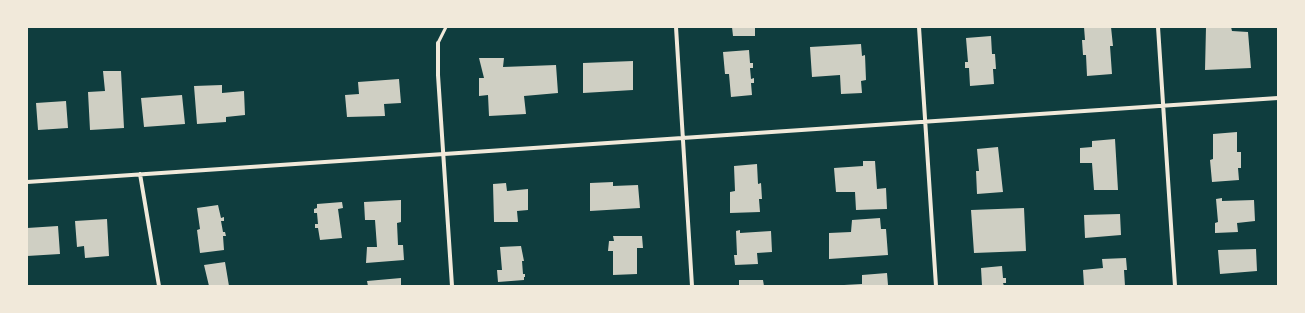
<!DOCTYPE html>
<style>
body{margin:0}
#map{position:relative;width:1305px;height:313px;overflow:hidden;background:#0f3d3e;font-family:"DejaVu Sans",sans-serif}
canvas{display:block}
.frame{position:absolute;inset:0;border:28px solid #f1e9da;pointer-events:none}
</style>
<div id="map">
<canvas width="1305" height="313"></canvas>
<div class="frame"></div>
</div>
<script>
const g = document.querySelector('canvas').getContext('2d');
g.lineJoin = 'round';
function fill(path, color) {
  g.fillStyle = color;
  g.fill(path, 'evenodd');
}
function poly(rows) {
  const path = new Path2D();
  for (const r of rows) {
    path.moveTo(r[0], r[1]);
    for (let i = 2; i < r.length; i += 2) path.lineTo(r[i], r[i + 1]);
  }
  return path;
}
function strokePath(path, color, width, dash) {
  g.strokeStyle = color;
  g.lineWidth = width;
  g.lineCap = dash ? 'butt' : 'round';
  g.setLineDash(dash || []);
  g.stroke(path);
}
const building = poly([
 [732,27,755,27,755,36,733,36],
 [1084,27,1111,27,1113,46,1110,46,1112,74,1087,76,1086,55,1083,55,1082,40,1085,40],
 [1206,27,1231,27,1232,31,1248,32,1251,68,1205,70],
 [991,36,992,54,995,54,996,69,993,69,994,84,970,86,969,68,965,68,965,62,968,62,966,38],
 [861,44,862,56,865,55,866,80,861,81,862,93,841,94,840,75,812,77,810,47],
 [749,50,750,63,753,63,753,68,750,68,751,79,754,78,754,83,751,83,752,95,731,97,729,74,725,74,723,52],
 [479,58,504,58,503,67,556,65,558,93,524,96,526,114,489,116,488,95,479,96,479,78,484,78],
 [633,61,633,90,583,93,583,63],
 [103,71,121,71,124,128,90,130,88,92,105,91],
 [399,79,401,103,384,104,385,116,347,117,345,95,359,94,358,82],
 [222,85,222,93,244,91,245,115,226,117,226,122,197,124,194,86],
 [182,95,185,124,144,127,141,98],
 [66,101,68,128,38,130,36,103],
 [1237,132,1237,152,1241,152,1241,168,1238,168,1239,180,1212,182,1210,160,1213,159,1213,134],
 [1115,139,1118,190,1094,190,1092,163,1080,163,1080,148,1092,147,1092,141],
 [998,147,1003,192,977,194,976,171,979,171,977,149],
 [863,161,875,161,877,189,886,188,887,209,856,210,855,192,836,192,834,168,863,166],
 [757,164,758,184,761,183,762,199,759,199,760,212,730,213,730,192,735,191,734,166],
 [613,182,613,186,638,185,640,208,590,211,590,183],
 [506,183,507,191,528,189,528,210,517,211,518,222,494,222,493,184],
 [1222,198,1222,201,1254,200,1255,221,1237,223,1238,232,1215,233,1215,223,1218,222,1216,199],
 [401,200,401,222,397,223,398,245,403,245,404,260,366,263,367,247,377,247,375,220,365,220,364,202],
 [342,202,343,208,338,209,342,238,320,240,318,228,315,228,315,224,318,224,317,213,314,213,314,209,317,208,317,204],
 [218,205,221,218,224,217,224,221,221,221,223,232,225,232,226,236,223,236,224,250,200,253,197,230,200,229,197,208],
 [1024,208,1026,251,974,253,971,210],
 [1120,214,1121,235,1085,238,1084,215],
 [880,218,881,229,886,229,888,255,829,259,829,233,851,232,852,220],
 [107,219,109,256,85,258,84,246,77,247,75,221],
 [58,226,60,254,27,256,27,228],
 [740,230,740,233,771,231,772,252,757,253,758,264,735,265,734,255,737,255,736,231],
 [613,236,642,236,643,248,637,248,637,274,613,275,613,251,608,251,609,241,614,241],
 [521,246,524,261,522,261,523,274,525,274,525,277,524,277,524,280,498,282,497,270,502,270,500,247],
 [1256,249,1257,271,1220,274,1218,250],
 [1126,258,1127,270,1124,270,1125,286,1084,286,1083,270,1103,268,1102,259],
 [225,262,229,286,209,286,204,265],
 [1002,266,1003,278,1006,278,1006,283,1003,283,1004,286,982,286,981,268],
 [887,273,888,285,884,286,844,286,844,285,862,284,862,275],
 [401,278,401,286,368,286,367,281],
 [739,280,763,280,764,286,739,286]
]);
const service = poly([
 [438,43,446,27]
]);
const minor = poly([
 [676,27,692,286],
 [919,27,936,286],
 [1158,27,1175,286],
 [438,43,438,75,452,286],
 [140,174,159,286],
 [27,182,1278,98]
]);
fill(building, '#cfcfc3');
strokePath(service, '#f1e9da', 3);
strokePath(minor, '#f1e9da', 4);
</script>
